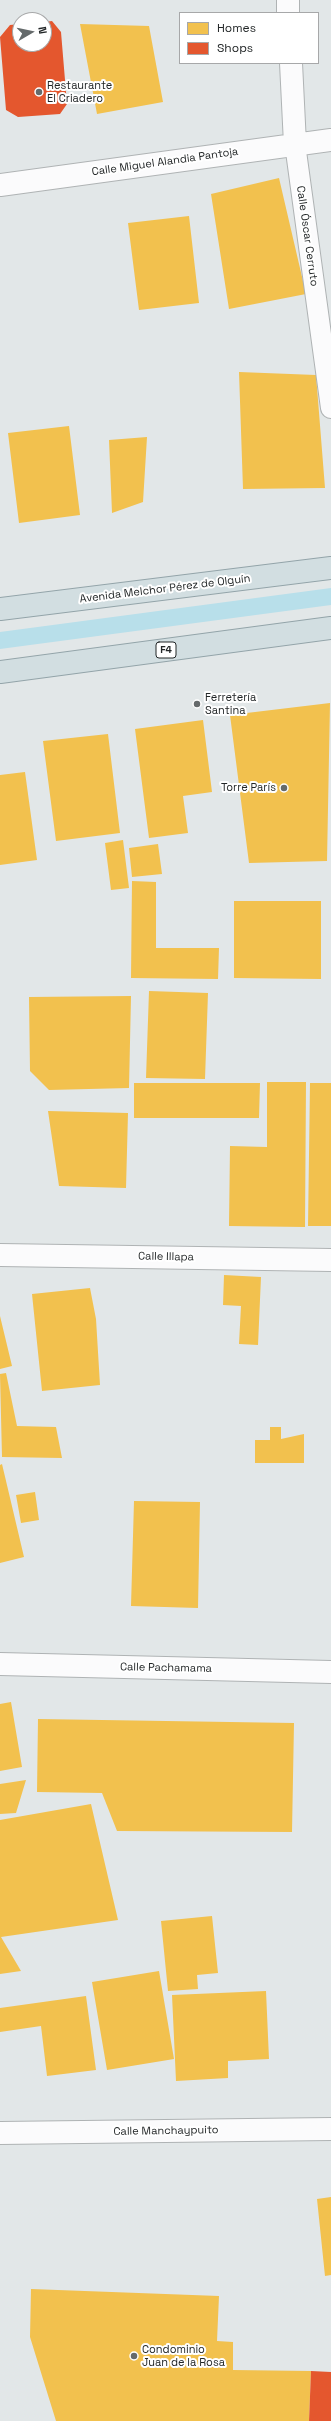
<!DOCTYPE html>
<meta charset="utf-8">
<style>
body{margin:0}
#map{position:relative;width:331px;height:2421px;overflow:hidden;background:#e2e7e8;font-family:"Space Grotesk",sans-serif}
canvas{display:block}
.legend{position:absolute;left:179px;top:12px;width:140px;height:52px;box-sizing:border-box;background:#fff;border:1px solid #a7a8a9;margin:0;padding:5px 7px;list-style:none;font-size:12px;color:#222627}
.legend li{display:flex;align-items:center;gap:8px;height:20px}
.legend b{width:20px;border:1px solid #a7a8a9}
.north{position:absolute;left:12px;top:12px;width:40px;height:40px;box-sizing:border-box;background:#fff;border:1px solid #a7a8a9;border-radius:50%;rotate:81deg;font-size:11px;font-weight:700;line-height:16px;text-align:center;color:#222627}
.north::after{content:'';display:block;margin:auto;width:14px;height:18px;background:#656a6b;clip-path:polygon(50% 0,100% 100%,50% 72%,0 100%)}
</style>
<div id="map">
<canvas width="331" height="2421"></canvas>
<ul class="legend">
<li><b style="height:11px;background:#f2c14e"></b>Homes</li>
<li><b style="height:11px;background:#e4572e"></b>Shops</li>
</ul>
<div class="north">N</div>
</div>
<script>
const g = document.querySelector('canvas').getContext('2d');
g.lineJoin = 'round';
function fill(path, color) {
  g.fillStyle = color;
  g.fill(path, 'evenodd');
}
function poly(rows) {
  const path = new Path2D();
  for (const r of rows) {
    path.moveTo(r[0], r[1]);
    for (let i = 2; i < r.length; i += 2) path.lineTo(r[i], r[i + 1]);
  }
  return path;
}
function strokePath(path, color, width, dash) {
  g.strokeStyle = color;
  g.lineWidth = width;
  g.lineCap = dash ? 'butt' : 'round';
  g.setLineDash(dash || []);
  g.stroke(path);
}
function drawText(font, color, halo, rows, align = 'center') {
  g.font = font + ' "Space Grotesk",sans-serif';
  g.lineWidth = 4;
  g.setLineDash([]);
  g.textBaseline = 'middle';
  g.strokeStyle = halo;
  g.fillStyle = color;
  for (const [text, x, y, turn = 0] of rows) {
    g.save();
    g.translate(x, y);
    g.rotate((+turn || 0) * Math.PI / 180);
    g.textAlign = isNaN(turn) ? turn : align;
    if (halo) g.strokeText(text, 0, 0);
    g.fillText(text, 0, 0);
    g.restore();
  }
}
const green = poly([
 [331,588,331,605,0,649,0,632]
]);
const homes = poly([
 [80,24,149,26,163,102,97,114],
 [279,178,306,294,229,309,211,194],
 [189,216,199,303,139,310,128,223],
 [239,372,316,375,325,488,243,489],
 [69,426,80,515,19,523,8,433],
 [147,437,143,502,112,513,109,440],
 [330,703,327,861,249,863,230,715],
 [203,720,212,792,183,796,188,833,149,838,135,729],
 [108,734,120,833,56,841,43,741],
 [25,772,37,860,0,865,0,775],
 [123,840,129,888,111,890,105,843],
 [158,844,162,874,132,877,129,848],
 [132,881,156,882,156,948,219,948,218,979,131,978],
 [234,901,321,901,321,979,234,978],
 [149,991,208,993,205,1079,146,1078],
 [131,996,129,1088,49,1090,30,1071,29,997],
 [267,1082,306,1082,305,1227,229,1226,230,1146,267,1147],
 [134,1083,260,1083,259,1118,134,1118],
 [310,1083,331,1083,331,1226,308,1226],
 [48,1111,128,1113,126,1188,59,1186],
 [224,1275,261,1277,258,1345,239,1344,241,1306,223,1305],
 [90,1288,96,1319,100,1385,42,1391,32,1294],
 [0,1316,12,1366,0,1369],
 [6,1373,17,1426,56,1427,62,1458,2,1457,0,1374],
 [270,1427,281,1427,281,1439,304,1434,304,1463,255,1463,255,1440,270,1440],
 [2,1464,24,1557,0,1563,0,1465],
 [35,1492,39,1520,21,1523,16,1495],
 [134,1501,200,1502,198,1608,131,1606],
 [11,1702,22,1767,0,1771,0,1704],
 [38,1719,294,1723,292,1832,117,1831,102,1793,37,1792],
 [26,1780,16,1813,0,1814,0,1784],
 [91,1804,118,1920,1,1937,21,1971,0,1974,0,1820],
 [212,1916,218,1973,197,1975,198,1989,168,1991,161,1921],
 [159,1971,174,2059,107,2070,92,1982],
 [266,1991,269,2059,228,2061,228,2078,176,2081,172,1995],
 [86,1996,96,2070,47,2076,41,2026,0,2032,0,2008],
 [331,2197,331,2275,325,2276,317,2199],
 [31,2289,219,2296,217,2341,233,2342,233,2370,311,2371,309,2421,56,2421,30,2337]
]);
const shops = poly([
 [52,21,61,32,67,104,60,114,18,117,6,110,0,37,10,25,20,24,20,44,44,44,44,22],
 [311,2371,331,2372,331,2421,309,2421]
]);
const service = poly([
 [295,144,331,408]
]);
const minor = poly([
 [288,0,288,13],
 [291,63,295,144],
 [0,185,331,140],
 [0,1255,331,1260],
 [0,1664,331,1672],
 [0,2133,331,2129]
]);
const trunk = poly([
 [0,609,331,568],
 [0,672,331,628]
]);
const markers = [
 [39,92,4,"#656a6b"],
 [197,704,4,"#656a6b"],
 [284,788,4,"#656a6b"],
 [134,2356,4,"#656a6b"]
];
const shields = [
 [166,650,20]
];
const shieldNames = [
 ["F4",166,650]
];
const poiNames = [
 ["Restaurante",47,86],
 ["El Criadero",47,99],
 ["Ferretería",205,698],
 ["Santina",205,711],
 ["Torre París",276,788,"right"],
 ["Condominio",142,2350],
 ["Juan de la Rosa",142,2363]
];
const streetNames = [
 ["Calle Miguel Alandia Pantoja",165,162,-8],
 ["Calle Óscar Cerruto",307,236,82],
 ["Avenida Melchor Pérez de Olguín",165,589,-7],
 ["Calle Illapa",166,1257,1],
 ["Calle Pachamama",166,1668,1],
 ["Calle Manchaypuito",166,2131,-1]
];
fill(green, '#b8dfea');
fill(homes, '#f2c14e');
fill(shops, '#e4572e');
strokePath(service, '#afb3b4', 22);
strokePath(minor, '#afb3b4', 24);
strokePath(trunk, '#93a4a9', 24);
strokePath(service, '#fbfbfc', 20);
strokePath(minor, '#fbfbfc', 22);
strokePath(trunk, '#d2dee1', 22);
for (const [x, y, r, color] of markers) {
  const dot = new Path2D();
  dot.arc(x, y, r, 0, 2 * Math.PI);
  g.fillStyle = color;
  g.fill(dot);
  strokePath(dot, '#fff', 1.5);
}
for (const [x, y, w] of shields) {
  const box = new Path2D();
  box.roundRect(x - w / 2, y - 8, w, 16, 3);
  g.fillStyle = '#fff';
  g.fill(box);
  strokePath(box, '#222627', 1);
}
drawText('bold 10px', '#222627', null, shieldNames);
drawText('11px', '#222627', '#fff', poiNames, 'left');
drawText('11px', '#222627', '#fff', streetNames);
</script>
